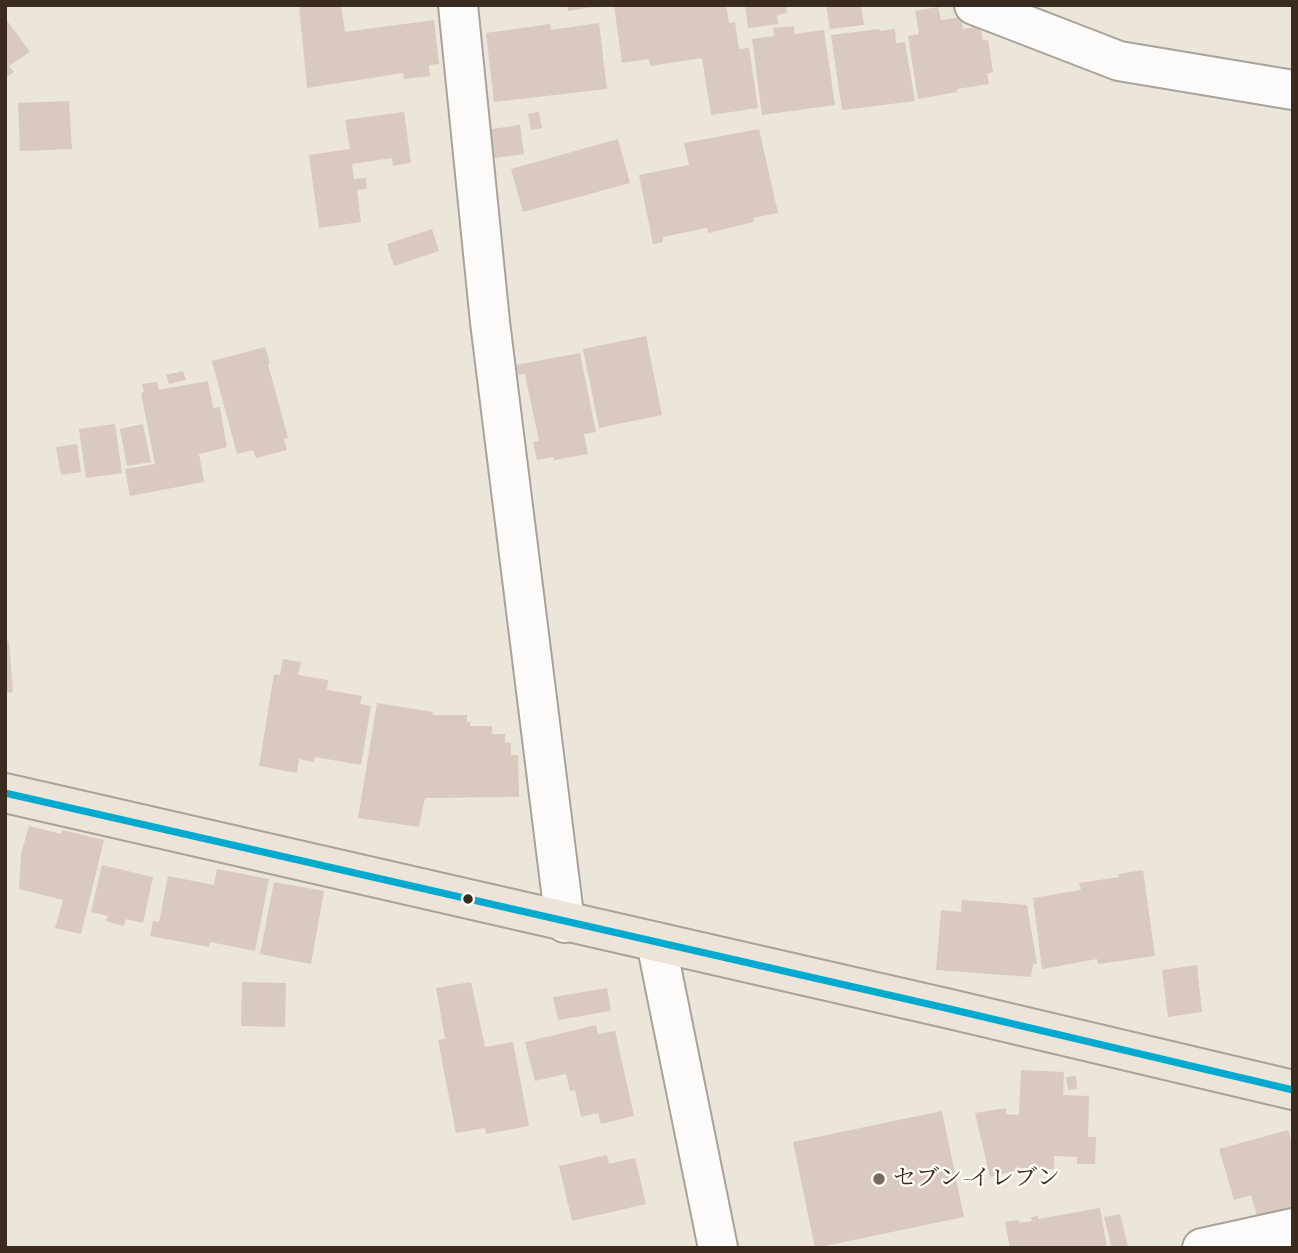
<!DOCTYPE html>
<meta charset="utf-8">
<style>
body{margin:0}
#map{position:relative;width:1298px;height:1253px;overflow:hidden;background:#ebe6d9;font-family:"IM FELL French Canon",serif}
canvas{display:block}
.frame{position:absolute;inset:0;border:7px solid #3b2a1e;pointer-events:none}
</style>
<div id="map">
<canvas width="1298" height="1253"></canvas>
<div class="frame"></div>
</div>
<script>
const g = document.querySelector('canvas').getContext('2d');
g.lineJoin = 'round';
function fill(path, color) {
  g.fillStyle = color;
  g.fill(path, 'evenodd');
}
function poly(rows) {
  const path = new Path2D();
  for (const r of rows) {
    path.moveTo(r[0], r[1]);
    for (let i = 2; i < r.length; i += 2) path.lineTo(r[i], r[i + 1]);
  }
  return path;
}
function strokePath(path, color, width, dash) {
  g.strokeStyle = color;
  g.lineWidth = width;
  g.lineCap = dash ? 'butt' : 'round';
  g.setLineDash(dash || []);
  g.stroke(path);
}
function drawText(font, color, halo, rows, align = 'center') {
  g.font = font + ' "IM FELL French Canon","Noto Serif JP",serif';
  g.lineWidth = 5;
  g.setLineDash([]);
  g.textBaseline = 'middle';
  g.strokeStyle = halo;
  g.fillStyle = color;
  for (const [text, x, y, turn = 0] of rows) {
    g.save();
    g.translate(x, y);
    g.rotate((+turn || 0) * Math.PI / 180);
    g.textAlign = isNaN(turn) ? turn : align;
    if (halo) g.strokeText(text, 0, 0);
    g.fillText(text, 0, 0);
    g.restore();
  }
}
const building = poly([
 [299,5,341,5,345,32,434,20,439,64,429,65,430,76,404,79,403,73,307,88],
 [567,5,594,5,594,7,568,11],
 [614,5,726,5,729,23,735,22,739,49,749,48,758,108,711,115,702,58,650,66,649,59,622,63],
 [745,5,786,5,787,13,777,15,778,24,748,28],
 [826,5,861,5,864,25,830,29],
 [938,7,941,20,961,17,963,29,980,26,983,40,988,40,993,72,987,74,989,84,957,89,957,92,918,99,908,36,919,34,915,11],
 [5,18,30,52,9,66,14,72,5,78],
 [599,23,607,89,494,102,486,33,550,24,551,30],
 [794,26,794,34,824,30,835,105,762,115,752,39,774,36,773,28],
 [879,29,880,31,895,29,896,43,905,42,915,101,842,110,831,35],
 [69,101,72,149,20,151,18,103],
 [404,112,411,163,393,166,392,158,352,164,354,179,366,178,367,189,357,190,361,222,319,228,309,155,350,149,345,120],
 [539,112,542,128,531,130,528,114],
 [520,125,524,154,489,159,485,130],
 [759,129,778,213,753,218,754,222,708,233,707,228,663,237,663,242,653,244,639,175,689,165,684,143],
 [618,139,630,183,523,212,511,169],
 [432,229,439,251,394,266,387,244],
 [646,336,662,415,599,428,583,349],
 [265,347,270,363,268,364,288,438,284,439,287,450,256,458,253,450,237,454,212,361],
 [580,353,596,432,584,434,588,454,554,460,553,457,537,460,533,442,539,441,525,374,518,375,516,365],
 [183,371,186,380,169,384,166,375],
 [208,381,213,408,220,407,227,447,199,454,204,482,130,496,125,469,155,464,141,393,144,392,142,384,157,382,159,390],
 [115,424,122,473,86,478,79,429],
 [143,424,151,462,127,466,120,429],
 [77,444,81,472,61,475,56,447],
 [5,641,9,641,13,692,5,693],
 [283,659,301,662,298,675,328,680,327,690,362,696,360,704,371,706,361,765,315,757,314,762,299,759,297,773,259,766,274,674,280,675],
 [377,703,433,712,432,715,467,715,467,722,470,722,470,726,492,726,492,734,505,734,505,742,511,743,511,755,518,755,519,797,425,798,419,827,358,818],
 [29,826,61,834,62,830,104,840,81,934,55,928,63,900,19,889,21,854],
 [102,865,153,877,143,923,126,919,124,926,106,921,108,916,91,912],
 [217,869,269,879,255,951,210,942,209,947,150,936,153,921,159,922,168,876,214,885],
 [1143,870,1155,956,1098,964,1097,959,1042,969,1033,898,1081,890,1079,883,1119,877,1118,874],
 [274,882,324,891,311,964,260,954],
 [962,900,1027,905,1037,964,1033,964,1031,977,936,970,941,910,961,912],
 [1197,965,1202,1012,1168,1017,1162,970],
 [242,982,286,983,285,1027,241,1026],
 [471,982,485,1047,513,1042,529,1126,486,1134,485,1128,456,1133,438,1040,445,1039,436,988],
 [607,988,611,1011,558,1020,553,997],
 [596,1025,598,1034,615,1031,634,1116,601,1124,598,1113,581,1117,575,1090,570,1091,566,1074,535,1081,525,1042],
 [1021,1070,1064,1072,1063,1095,1089,1096,1088,1137,1096,1137,1095,1164,1077,1164,1077,1157,1054,1156,1054,1169,1018,1170,990,1177,975,1113,1006,1108,1006,1114,1019,1115],
 [1076,1076,1077,1089,1068,1090,1066,1077],
 [942,1111,964,1217,815,1248,793,1142],
 [1288,1130,1293,1146,1293,1208,1258,1219,1251,1195,1234,1200,1219,1149],
 [607,1155,609,1164,635,1158,646,1204,572,1221,559,1166],
 [1100,1208,1107,1248,1021,1248,1020,1246,1010,1248,1005,1222,1019,1220,1019,1223,1032,1221,1031,1217,1038,1216,1038,1219],
 [1120,1214,1128,1246,1112,1248,1104,1217]
]);
const minor = poly([
 [458,5,490,322,565,923],
 [974,5,1119,61,1293,90],
 [656,942,718,1248],
 [1202,1248,1293,1228]
]);
const highway = poly([
 [5,793,950,1009,1293,1090]
]);
const bus1 = poly([
 [5,793,950,1009,1293,1090]
]);
const markers = [
 [468,899,6,"#3b2a1e"],
 [879,1179,7,"#796c5f"]
];
const poiNames = [
 ["セブン-イレブン",893,1179]
];
fill(building, '#d9c9c0');
strokePath(minor, '#a8a39a', 42);
strokePath(highway, '#a8a39a', 42);
strokePath(minor, '#fcfbf9', 38);
strokePath(highway, '#ece3d9', 38);
strokePath(bus1, '#00a9ce', 7);
for (const [x, y, r, color] of markers) {
  const dot = new Path2D();
  dot.arc(x, y, r, 0, 2 * Math.PI);
  g.fillStyle = color;
  g.fill(dot);
  strokePath(dot, '#fdfcf7', 2.5);
}
drawText('23px', '#3b2a1e', '#fdfcf7', poiNames, 'left');
</script>
